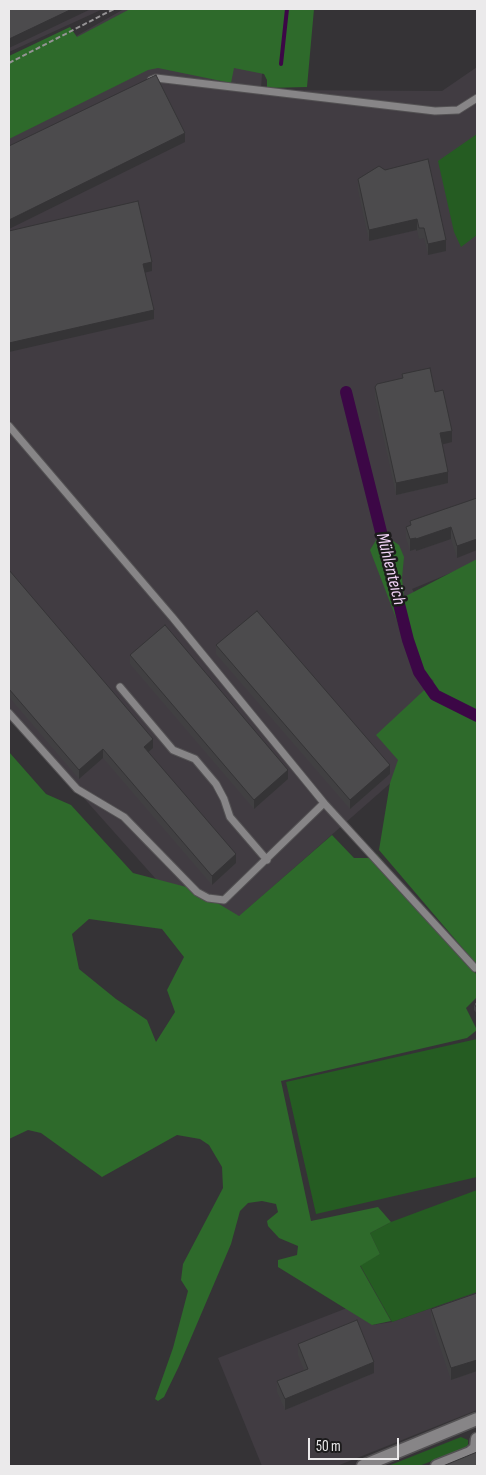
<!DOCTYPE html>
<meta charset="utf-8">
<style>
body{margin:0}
#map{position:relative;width:486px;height:1475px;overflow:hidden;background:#353336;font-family:"Sofia Sans Condensed",sans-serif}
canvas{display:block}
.frame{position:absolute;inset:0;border:10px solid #ebeaeb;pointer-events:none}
.scale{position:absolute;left:308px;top:1438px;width:91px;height:22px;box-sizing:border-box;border:2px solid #ebeaeb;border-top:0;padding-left:6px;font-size:15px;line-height:18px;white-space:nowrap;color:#ebeaeb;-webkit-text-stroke:4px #1c1b1c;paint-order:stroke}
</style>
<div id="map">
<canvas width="486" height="1475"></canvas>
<div class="frame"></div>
<div class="scale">50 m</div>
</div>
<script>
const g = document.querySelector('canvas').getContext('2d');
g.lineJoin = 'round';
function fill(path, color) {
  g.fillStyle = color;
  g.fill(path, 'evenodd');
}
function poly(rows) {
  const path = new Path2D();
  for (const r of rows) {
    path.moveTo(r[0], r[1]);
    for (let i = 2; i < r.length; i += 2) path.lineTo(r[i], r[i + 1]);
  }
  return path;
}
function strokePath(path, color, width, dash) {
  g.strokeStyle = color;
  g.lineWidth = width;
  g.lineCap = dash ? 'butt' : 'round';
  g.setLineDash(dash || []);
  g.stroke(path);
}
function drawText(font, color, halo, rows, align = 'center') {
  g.font = font + ' "Sofia Sans Condensed",sans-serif';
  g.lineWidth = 5;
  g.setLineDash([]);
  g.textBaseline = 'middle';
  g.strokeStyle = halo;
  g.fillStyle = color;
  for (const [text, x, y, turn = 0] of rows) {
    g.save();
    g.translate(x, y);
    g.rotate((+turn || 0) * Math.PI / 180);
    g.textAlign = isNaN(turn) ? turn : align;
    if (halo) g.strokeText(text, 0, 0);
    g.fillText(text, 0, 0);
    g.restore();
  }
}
const built = poly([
 [9,9,103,9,9,52],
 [124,9,266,9,261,90,442,91,477,67,477,562,412,589,477,689,477,707,211,941,9,714,9,74],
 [477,1292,477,1410,337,1466,262,1466,218,1358,360,1303,372,1325,392,1322]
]);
const green = poly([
 [477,134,477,235,461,247,454,232,438,161],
 [477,1039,477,1177,316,1214,286,1082],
 [477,1190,477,1292,392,1322,360,1265,380,1254,370,1233,391,1222],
 [461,1437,468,1440,468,1445,465,1448,419,1466,388,1466]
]);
const forest = poly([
 [130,9,314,9,307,87,267,88,267,80,264,74,234,68,231,83,158,68,148,70,9,139,9,56,70,27,77,37],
 [378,537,389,538,399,545,404,557,402,578,404,597,477,559,477,965,379,850,390,783,398,760,376,735,434,681,409,660,396,618,370,550],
 [9,752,46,794,71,805,133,873,194,889,239,916,332,835,354,858,372,858,377,854,477,975,477,997,466,1008,477,1030,467,1038,281,1081,311,1221,378,1207,391,1222,370,1233,380,1254,360,1266,391,1321,372,1325,278,1267,278,1260,297,1255,298,1246,279,1238,268,1226,267,1221,278,1212,276,1204,262,1201,248,1203,240,1211,231,1244,179,1366,164,1397,158,1401,155,1399,173,1348,188,1291,181,1280,183,1264,223,1188,222,1167,209,1145,200,1139,177,1135,102,1177,41,1133,28,1130,9,1139],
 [89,919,162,929,184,957,167,990,175,1012,156,1042,147,1020,116,999,79,969,72,934]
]);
const stream = poly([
 [281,64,287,9]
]);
const canal = poly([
 [346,392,408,640,419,672,435,695,477,716]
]);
const path = poly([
 [9,63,114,9]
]);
const service = poly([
 [151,80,156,78,435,111,458,110,477,98],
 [9,426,173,618,324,803,224,900,208,898,197,892,124,817,77,789,9,713],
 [120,687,173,750,195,759,216,784,224,799,230,817,267,860],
 [324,803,475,968]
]);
const minor = poly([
 [363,1466,477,1419],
 [437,1466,470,1453,476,1448,477,1439]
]);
const wall = poly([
 [379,166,446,251,428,255,424,238,419,239,417,230,369,241,358,190,358,179],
 [402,374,435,392,452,442,442,444,448,483,396,495,375,398,375,387,402,378],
 [477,498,457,558,451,539,416,551,416,549,410,551,406,538,406,527,410,525,410,521],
 [9,570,153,748,149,752,236,863,212,885,103,758,79,779,9,697],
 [216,645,390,774,350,809,216,654],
 [130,655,288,779,254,809,130,664],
 [477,1001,477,1014,474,1010,474,1004],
 [477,1293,477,1371,451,1380,431,1320,431,1309],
 [298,1344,374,1373,285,1410,277,1392,277,1381,304,1370,298,1355]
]);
const shadedWall = poly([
 [72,9,91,9,9,48,9,39],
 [185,133,185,142,9,229,9,220],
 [417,219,417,230,369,241,369,230],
 [446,240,446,251,428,255,428,244],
 [152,262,152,271,143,273,143,264],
 [154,310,154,319,9,352,9,343],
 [452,431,452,442,440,445,440,433],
 [448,472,448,483,396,495,396,483],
 [451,527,451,539,416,551,416,539],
 [416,538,416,549,410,551,410,539],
 [477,539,477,550,457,558,457,546],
 [153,739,153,748,144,756,144,747],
 [103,749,103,758,79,779,79,770],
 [390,765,390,774,350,809,350,800],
 [288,770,288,779,254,809,254,800],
 [236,854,236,863,212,885,212,876],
 [477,1360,477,1371,451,1380,451,1368],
 [374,1362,374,1373,285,1410,285,1399]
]);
const building = poly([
 [9,9,72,9,9,39,9,9],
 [156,75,185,133,9,220,9,146,156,75],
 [428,159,446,240,428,244,424,228,419,228,417,219,369,230,358,179,379,166,385,170,428,159],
 [138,201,152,262,143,264,154,310,9,343,9,231,138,201],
 [430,368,435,392,443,390,452,431,440,433,448,472,396,483,375,387,377,384,403,378,402,374,430,368],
 [477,498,477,539,457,546,451,527,416,539,416,538,410,539,406,527,411,525,410,521,477,498],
 [9,570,153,739,144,747,236,854,212,876,103,749,79,770,9,689,9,570],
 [257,611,390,765,350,800,216,645,257,611],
 [165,625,288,770,254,800,130,655,165,625],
 [477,1001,477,1008,474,1004,477,1001],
 [477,1293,477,1360,451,1368,431,1309,477,1293],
 [357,1320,374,1362,285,1399,277,1381,308,1369,298,1344,357,1320],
 [477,1452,477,1466,443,1466,477,1452]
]);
const waterNames = [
 ["Mühlenteich",390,569,76]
];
fill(built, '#413c42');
fill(green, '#255c22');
fill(forest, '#2e6a2b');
strokePath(stream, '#3c0746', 4);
strokePath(canal, '#3c0746', 12);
strokePath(service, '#535153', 9);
strokePath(minor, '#535153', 15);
strokePath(path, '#959395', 2, [5, 2.5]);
strokePath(service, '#878587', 7);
strokePath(minor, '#878587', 12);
fill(wall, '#414042');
fill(shadedWall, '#353436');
fill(building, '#4c4b4d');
strokePath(building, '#353436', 1);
drawText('italic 18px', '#f0d2f6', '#1c1b1c', waterNames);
</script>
